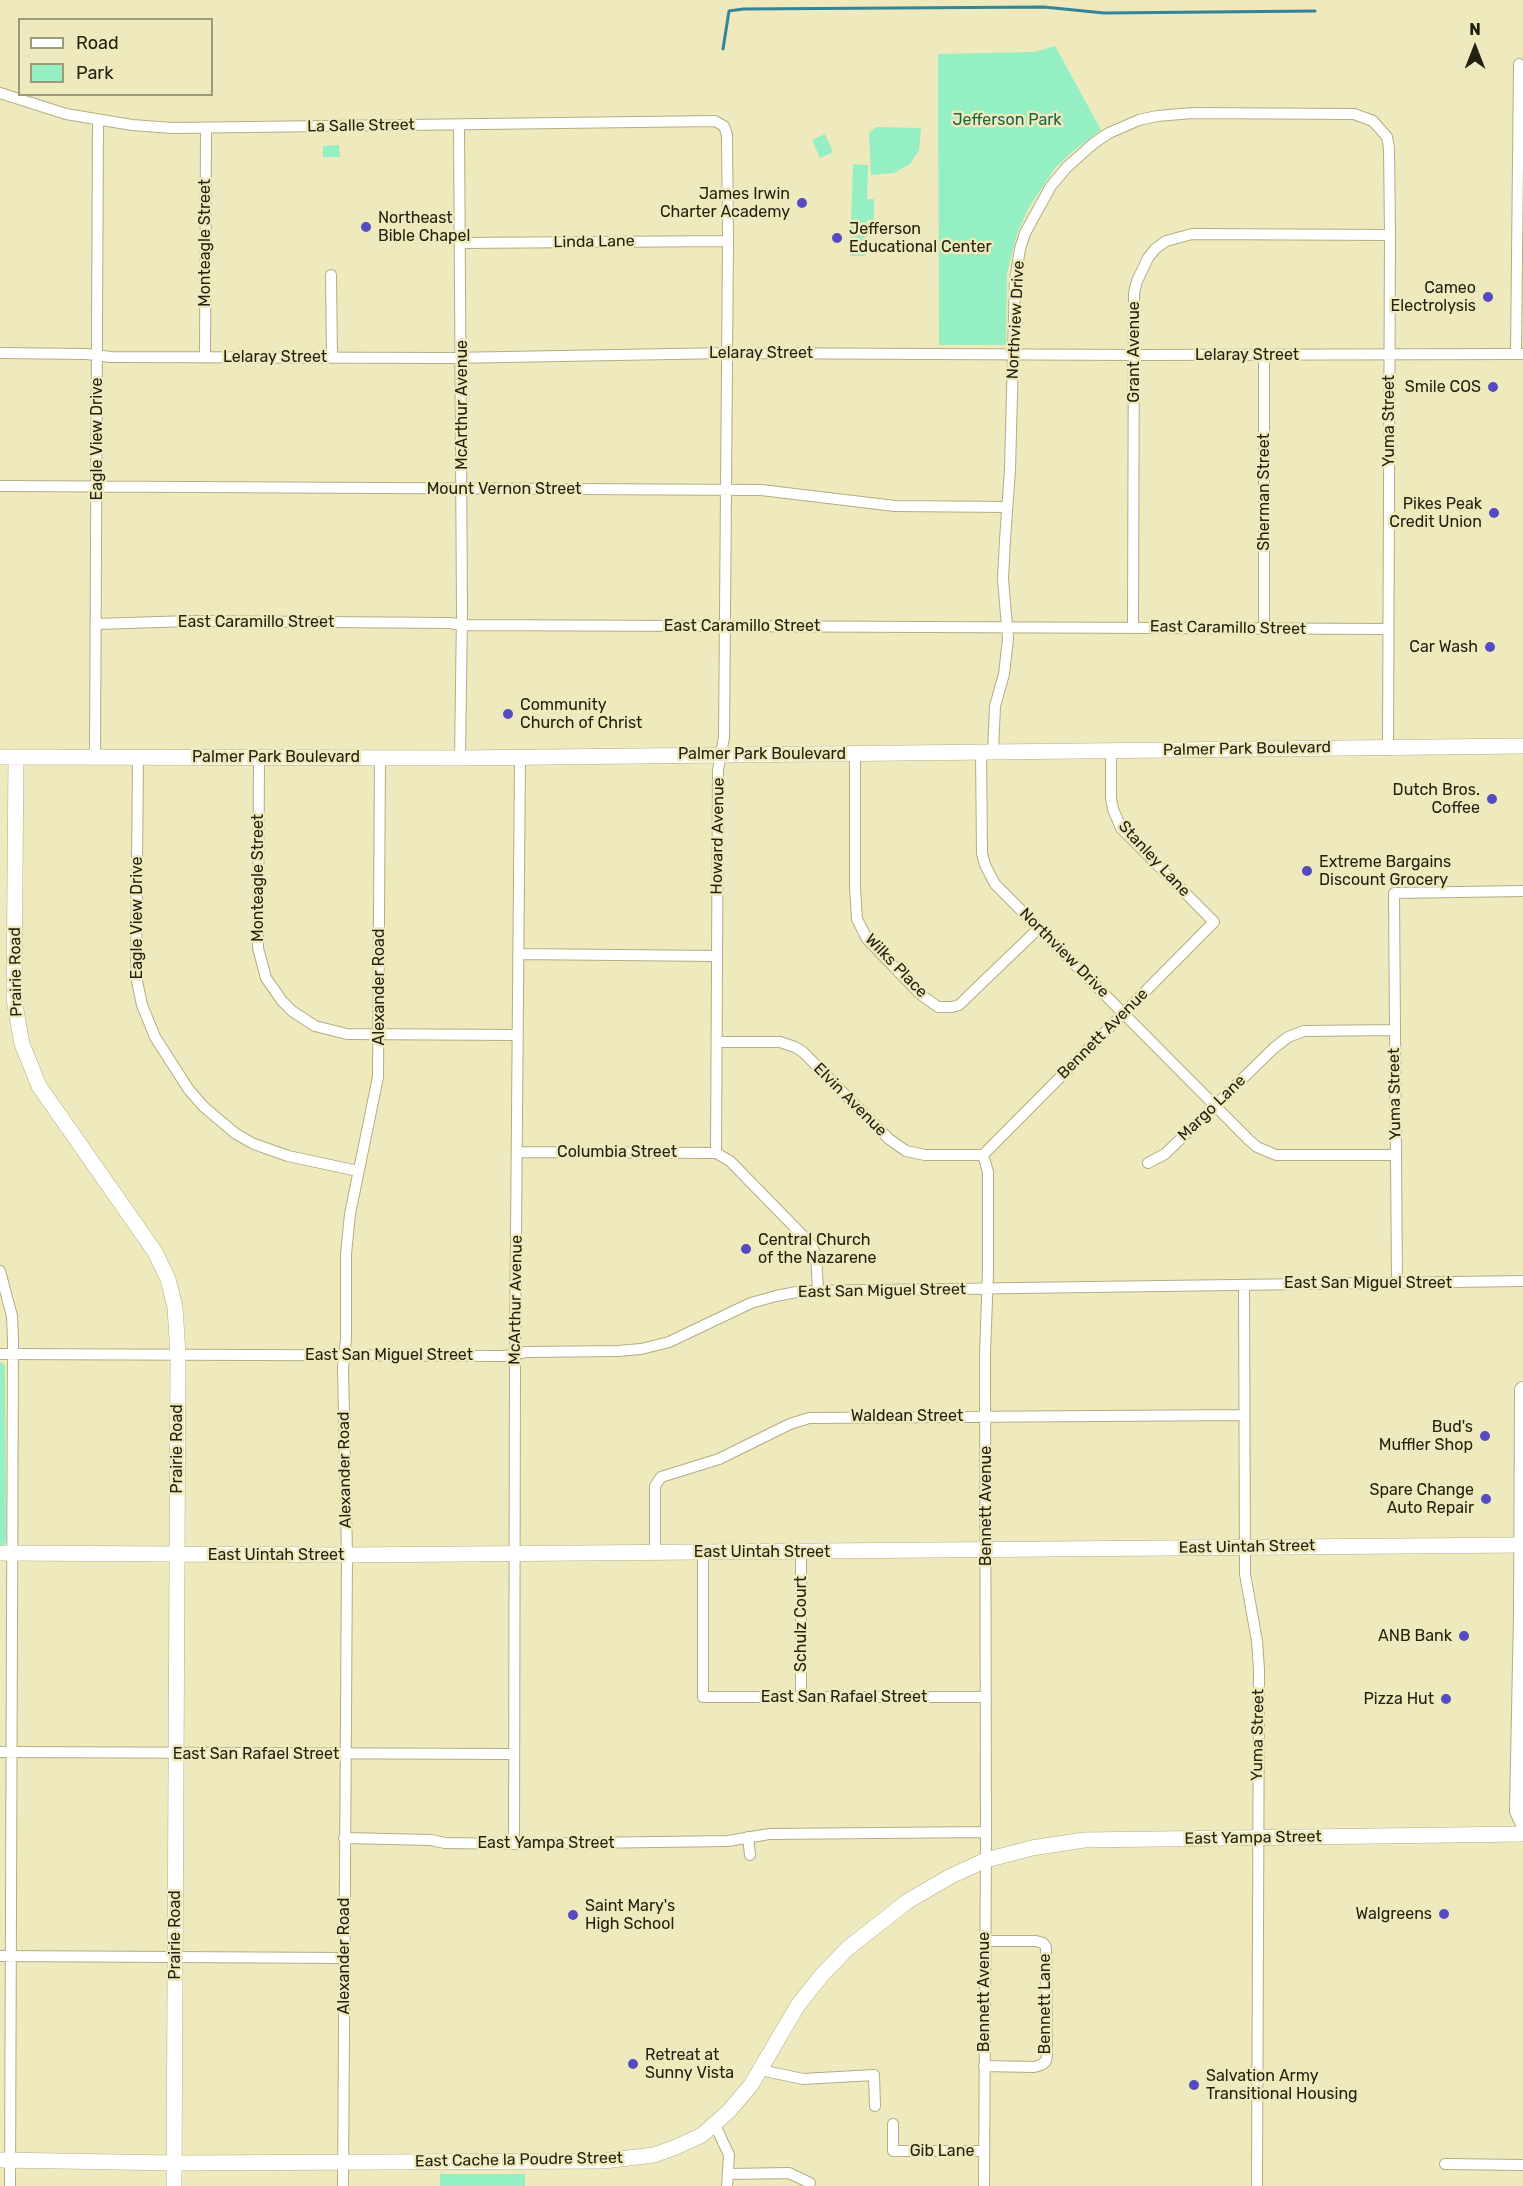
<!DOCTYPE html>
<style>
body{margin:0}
#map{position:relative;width:1523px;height:2186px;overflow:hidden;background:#efeabd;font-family:Rubik,sans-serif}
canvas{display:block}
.legend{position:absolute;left:18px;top:18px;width:195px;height:78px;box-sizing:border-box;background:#efeabd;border:2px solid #9d9a78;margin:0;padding:8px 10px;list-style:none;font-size:18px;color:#232110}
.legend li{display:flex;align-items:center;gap:12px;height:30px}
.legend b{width:30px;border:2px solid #9d9a78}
.north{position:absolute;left:1445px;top:18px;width:60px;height:60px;-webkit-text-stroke:4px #efeabd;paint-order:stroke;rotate:0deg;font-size:16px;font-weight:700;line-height:24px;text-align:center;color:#232110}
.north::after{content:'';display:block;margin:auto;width:21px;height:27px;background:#232110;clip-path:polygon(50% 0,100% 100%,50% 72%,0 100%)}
</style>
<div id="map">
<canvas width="1523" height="2186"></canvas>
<ul class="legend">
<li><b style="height:8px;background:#fff"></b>Road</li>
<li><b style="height:16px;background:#94efc2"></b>Park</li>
</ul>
<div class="north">N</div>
</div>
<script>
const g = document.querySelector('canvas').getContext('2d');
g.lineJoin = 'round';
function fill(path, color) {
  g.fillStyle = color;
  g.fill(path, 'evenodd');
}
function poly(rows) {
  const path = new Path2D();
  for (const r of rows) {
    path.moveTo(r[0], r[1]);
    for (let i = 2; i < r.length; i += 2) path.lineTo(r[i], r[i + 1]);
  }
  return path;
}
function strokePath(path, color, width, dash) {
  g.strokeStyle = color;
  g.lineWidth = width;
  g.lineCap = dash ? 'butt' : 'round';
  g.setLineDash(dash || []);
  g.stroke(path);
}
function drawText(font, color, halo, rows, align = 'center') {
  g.font = font + ' Rubik,sans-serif';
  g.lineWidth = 5;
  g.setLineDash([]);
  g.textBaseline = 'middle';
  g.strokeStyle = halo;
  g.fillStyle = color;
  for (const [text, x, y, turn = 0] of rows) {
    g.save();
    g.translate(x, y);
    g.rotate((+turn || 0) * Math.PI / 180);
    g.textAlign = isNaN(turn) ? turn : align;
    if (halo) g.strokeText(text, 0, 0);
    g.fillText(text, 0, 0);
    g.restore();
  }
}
const green = poly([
 [1055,46,1101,130,1073,151,1055,168,1028,209,1017,234,1007,273,1006,345,939,345,938,54,1034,52],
 [876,127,921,128,919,150,910,164,894,173,871,175,869,133],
 [825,134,833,152,820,158,812,140],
 [339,145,340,157,323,157,323,146],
 [853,164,868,165,867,199,874,199,874,220,867,220,866,256,850,256],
 [0,1362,5,1365,6,1542,2,1547,0,1547],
 [440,2174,525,2174,525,2186,440,2186]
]);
const stream = poly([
 [723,49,729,11,743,9,1044,7,1104,13,1315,11]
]);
const street = poly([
 [0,93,66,114,132,125,172,128,715,121,724,126,727,135,728,241,724,737,718,770,716,1153,730,1161,809,1242,816,1255,818,1290],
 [459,125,462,612,460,758],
 [460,243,728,241],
 [331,275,332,357],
 [0,353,86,354,111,357,450,358,727,353,1134,355,1523,354],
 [1516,354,1519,64],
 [205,357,206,129],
 [0,486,761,490,895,506,1007,507],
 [96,624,191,621,450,623,462,625,1388,629],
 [1133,627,1134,293,1137,281,1148,258,1155,249,1166,241,1192,234,1390,235],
 [1264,629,1264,355],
 [981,751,982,853,985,865,995,884,1249,1140,1257,1147,1276,1155,1396,1155],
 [993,751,995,706,1004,674,1008,639,1003,579,1005,540,1010,469,1015,280,1020,249,1025,233,1051,186,1067,167,1094,143,1109,133,1139,120,1157,116,1193,113,1354,114,1373,121,1387,137,1389,148,1390,235,1388,747],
 [855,753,855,887,857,919,867,939,920,994,938,1007,952,1007,959,1005,1039,928],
 [95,757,98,120],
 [138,757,136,976,142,1005,155,1037,189,1090,204,1107,236,1134,254,1144,288,1156,358,1171],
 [259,757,258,948,266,978,282,1001,292,1011,315,1026,347,1034,517,1035],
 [518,954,716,956],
 [1395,1030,1394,893,1523,891],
 [718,1042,780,1042,795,1047,803,1052,889,1139,906,1151,925,1155,983,1155],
 [517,1152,716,1153],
 [1148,1163,1165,1154,1274,1048,1288,1037,1304,1031,1395,1030,1397,1282],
 [0,1271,12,1316,13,1341,10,2186],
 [1244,1285,1245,1574,1257,1641,1259,1669,1257,2186],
 [0,1354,505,1356,526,1352,618,1351,641,1349,669,1342,751,1303,776,1296,802,1291,1523,1281],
 [703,1552,703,1697,986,1697],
 [801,1552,801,1697],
 [655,1553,655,1486,661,1477,719,1459,790,1424,809,1418,1244,1415],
 [0,1752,513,1754],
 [748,1837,750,1855],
 [344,1838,431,1840,445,1843,514,1844,728,1841,769,1834,986,1832],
 [514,1844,515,1354,520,757],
 [0,1956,344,1958],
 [984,2066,1034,2067,1041,2065,1046,2061,1047,2055,1046,1947,1043,1943,1036,1941,985,1941],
 [760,2070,803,2079,874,2075,875,2106],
 [893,2124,893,2151,983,2151],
 [715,2125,729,2155,727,2186],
 [1445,2164,1523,2165],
 [728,2174,789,2173,810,2183],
 [343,2186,347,1555,343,1368,346,1339,346,1254,350,1214,378,1077,380,757],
 [984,2186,986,1842,985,1353,988,1272,988,1172,983,1155,1214,922,1121,828,1113,809,1111,798,1111,751]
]);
const secondary = poly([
 [0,757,460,758,1523,746],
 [16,757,14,999,22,1044,39,1086,155,1252,168,1279,175,1307,178,1355,174,2186],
 [0,1553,347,1555,1523,1545],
 [0,2160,174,2163,603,2161,654,2155,676,2147,702,2135,729,2111,751,2085,798,2005,822,1975,848,1948,908,1901,951,1876,986,1860,1032,1848,1084,1840,1523,1834]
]);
const primary = poly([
 [1523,1390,1522,1615,1518,1811,1523,1822]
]);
const markers = [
 [802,203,6,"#564ac2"],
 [366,227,6,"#564ac2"],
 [837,238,6,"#564ac2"],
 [1488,297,6,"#564ac2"],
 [1493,387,6,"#564ac2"],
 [1494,513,6,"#564ac2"],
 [1490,647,6,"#564ac2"],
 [508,714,6,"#564ac2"],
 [1492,799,6,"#564ac2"],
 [1307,871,6,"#564ac2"],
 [746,1249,6,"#564ac2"],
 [1485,1436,6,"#564ac2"],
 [1486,1499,6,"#564ac2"],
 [1464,1636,6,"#564ac2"],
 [1446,1699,6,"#564ac2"],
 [1444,1914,6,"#564ac2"],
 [573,1915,6,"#564ac2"],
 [633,2064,6,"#564ac2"],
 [1194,2085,6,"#564ac2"]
];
const parkNames = [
 ["Jefferson Park",1007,120]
];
const streetNames = [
 ["La Salle Street",361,126,-1],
 ["Linda Lane",594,242,-1],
 ["Monteagle Street",205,243,-90],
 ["Northview Drive",1016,320,-87],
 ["Grant Avenue",1134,352,-90],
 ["Lelaray Street",761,353],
 ["Lelaray Street",1247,355],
 ["Lelaray Street",275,357],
 ["McArthur Avenue",462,405,-90],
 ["Yuma Street",1389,421,-90],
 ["Eagle View Drive",97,439,-90],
 ["Mount Vernon Street",504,489],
 ["Sherman Street",1264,492,-90],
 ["East Caramillo Street",256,622],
 ["East Caramillo Street",742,626],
 ["East Caramillo Street",1228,628,1],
 ["Palmer Park Boulevard",1247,749,-1],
 ["Palmer Park Boulevard",762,754],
 ["Palmer Park Boulevard",276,757],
 ["Howard Avenue",718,836,-89],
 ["Stanley Lane",1154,859,47],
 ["Monteagle Street",258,878,-90],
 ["Eagle View Drive",137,918,-90],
 ["Northview Drive",1064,953,45],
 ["Wilks Place",896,966,46],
 ["Prairie Road",16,972,-91],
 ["Alexander Road",379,987,-90],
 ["Bennett Avenue",1103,1034,-45],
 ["Yuma Street",1395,1094,-91],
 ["Elvin Avenue",850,1100,45],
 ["Margo Lane",1212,1108,-44],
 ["Columbia Street",617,1152],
 ["East San Miguel Street",1368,1283],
 ["East San Miguel Street",882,1291,-1],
 ["McArthur Avenue",516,1300,-89],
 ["East San Miguel Street",389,1355],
 ["Waldean Street",907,1416],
 ["Prairie Road",177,1449,-90],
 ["Alexander Road",345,1470,-91],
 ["Bennett Avenue",986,1506,-90],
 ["East Uintah Street",1247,1547,-1],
 ["East Uintah Street",762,1552],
 ["East Uintah Street",276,1555],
 ["Schulz Court",801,1624,-90],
 ["East San Rafael Street",844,1697],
 ["Yuma Street",1258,1735,-89],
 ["East San Rafael Street",256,1754],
 ["East Yampa Street",1253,1838,-1],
 ["East Yampa Street",546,1843],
 ["Prairie Road",175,1935,-90],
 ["Alexander Road",344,1956,-90],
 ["Bennett Avenue",984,1992,-90],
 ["Bennett Lane",1045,2004,-90],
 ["Gib Lane",942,2151],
 ["East Cache la Poudre Street",519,2160,-1]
];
const poiNames = [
 ["James Irwin",790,194],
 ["Charter Academy",790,212],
 ["Northeast",378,218,"left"],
 ["Bible Chapel",378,236,"left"],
 ["Jefferson",849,229,"left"],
 ["Educational Center",849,247,"left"],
 ["Cameo",1476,288],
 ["Electrolysis",1476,306],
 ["Smile COS",1481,387],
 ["Pikes Peak",1482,504],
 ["Credit Union",1482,522],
 ["Car Wash",1478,647],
 ["Community",520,705,"left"],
 ["Church of Christ",520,723,"left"],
 ["Dutch Bros.",1480,790],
 ["Coffee",1480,808],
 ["Extreme Bargains",1319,862,"left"],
 ["Discount Grocery",1319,880,"left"],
 ["Central Church",758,1240,"left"],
 ["of the Nazarene",758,1258,"left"],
 ["Bud's",1473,1427],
 ["Muffler Shop",1473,1445],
 ["Spare Change",1474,1490],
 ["Auto Repair",1474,1508],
 ["ANB Bank",1452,1636],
 ["Pizza Hut",1434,1699],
 ["Saint Mary's",585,1906,"left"],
 ["High School",585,1924,"left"],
 ["Walgreens",1432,1914],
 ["Retreat at",645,2055,"left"],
 ["Sunny Vista",645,2073,"left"],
 ["Salvation Army",1206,2076,"left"],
 ["Transitional Housing",1206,2094,"left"]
];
fill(green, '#94efc2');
strokePath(stream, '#338598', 3);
strokePath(street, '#b3ad82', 12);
strokePath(secondary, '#b3ad82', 16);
strokePath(primary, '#b3ad82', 18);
strokePath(street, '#fff', 10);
strokePath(secondary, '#fff', 15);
strokePath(primary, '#fff', 16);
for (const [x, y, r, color] of markers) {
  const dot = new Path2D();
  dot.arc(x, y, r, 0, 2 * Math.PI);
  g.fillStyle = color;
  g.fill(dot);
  strokePath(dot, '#efeabd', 2);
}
drawText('16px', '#1b6446', '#efeabd', parkNames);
drawText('16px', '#232110', '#efeabd', streetNames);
drawText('16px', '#232110', '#efeabd', poiNames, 'right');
</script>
